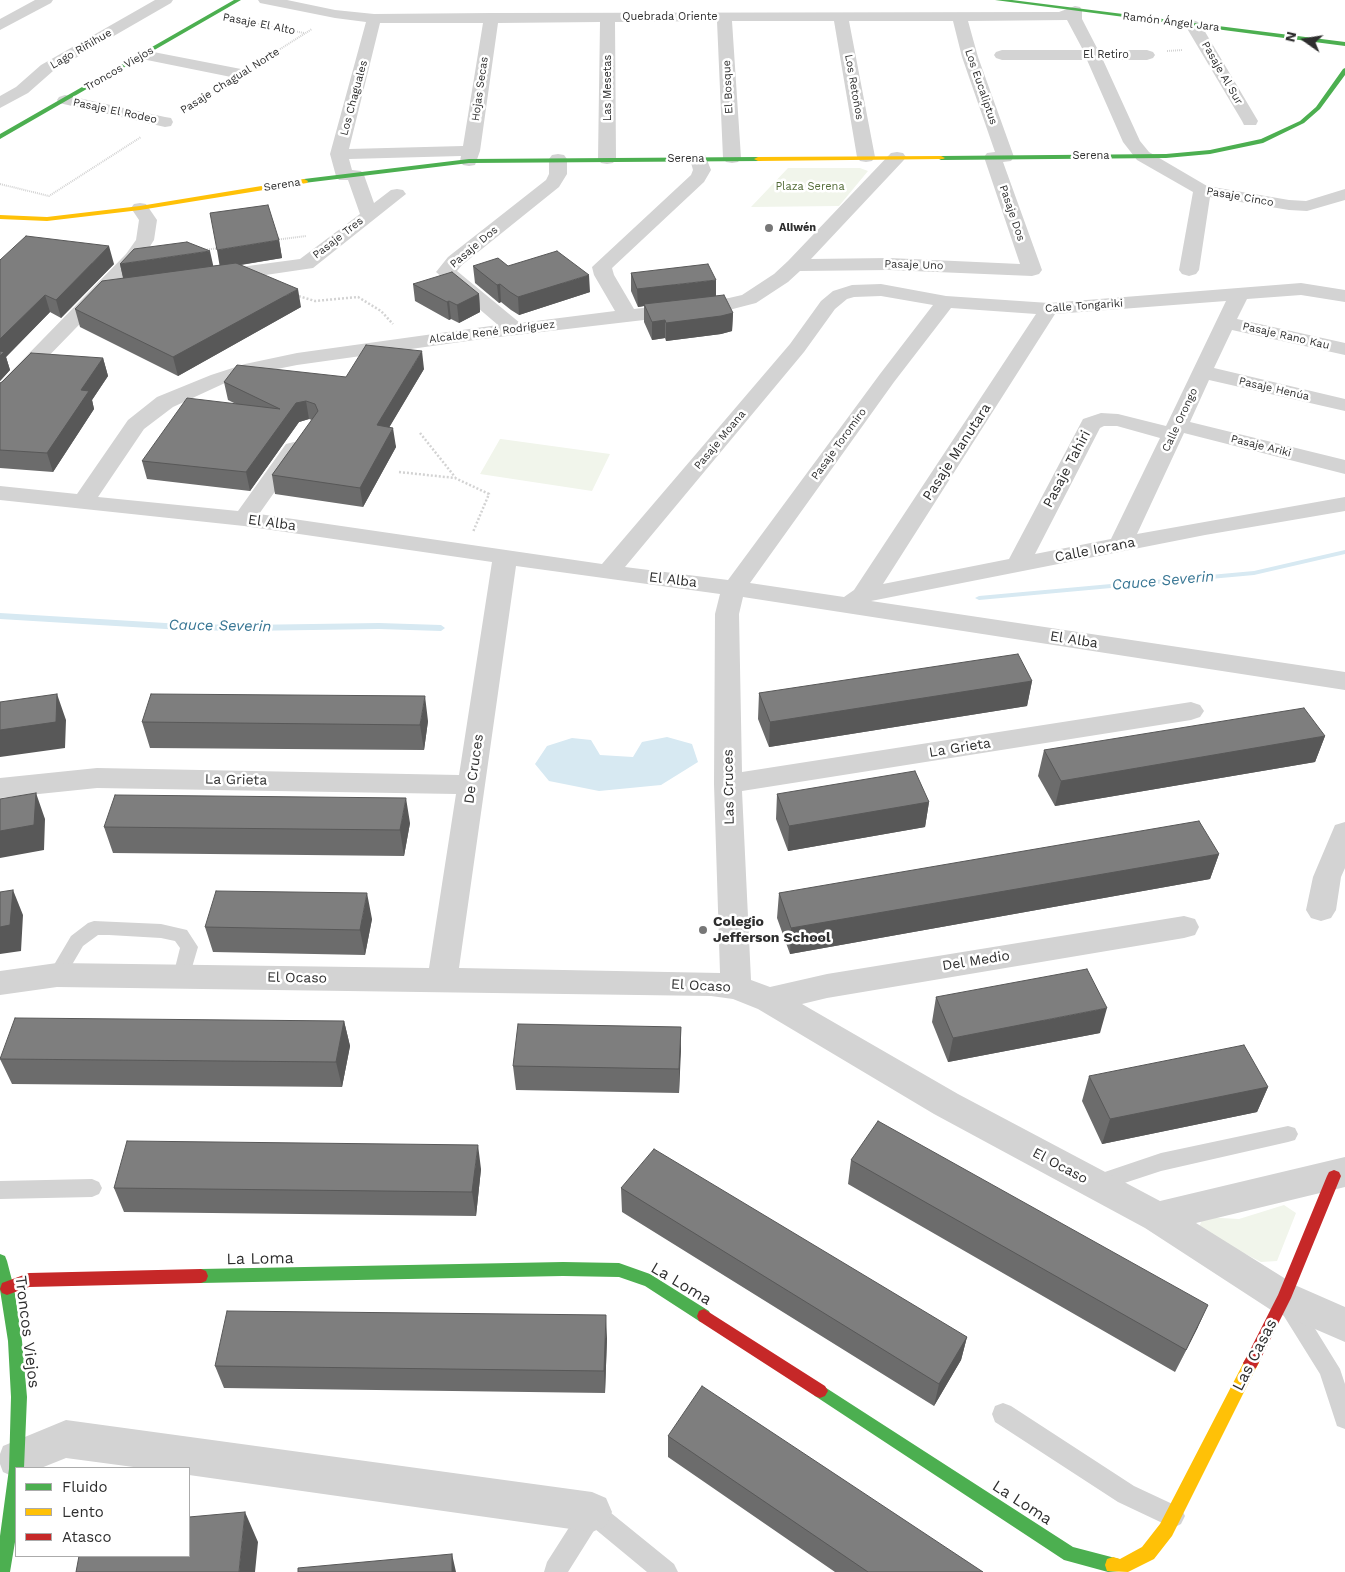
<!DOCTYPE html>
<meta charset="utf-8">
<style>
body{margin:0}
#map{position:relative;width:1345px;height:1572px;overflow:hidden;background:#fff;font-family:"Work Sans",sans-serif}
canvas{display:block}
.legend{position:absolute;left:15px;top:1467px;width:175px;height:90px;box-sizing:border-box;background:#fff;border:1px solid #ababab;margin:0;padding:6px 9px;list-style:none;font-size:15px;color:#2e2e2e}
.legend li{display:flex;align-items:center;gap:10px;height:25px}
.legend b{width:25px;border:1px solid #ababab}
.north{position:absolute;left:1280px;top:15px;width:50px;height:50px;-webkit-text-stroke:4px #fff;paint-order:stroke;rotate:283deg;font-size:14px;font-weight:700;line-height:20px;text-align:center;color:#2e2e2e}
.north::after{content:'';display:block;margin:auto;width:18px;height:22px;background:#2e2e2e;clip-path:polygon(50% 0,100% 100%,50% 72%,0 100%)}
</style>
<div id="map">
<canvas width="1345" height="1572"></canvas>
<ul class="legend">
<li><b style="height:6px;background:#4caf50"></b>Fluido</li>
<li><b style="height:6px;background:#ffc107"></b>Lento</li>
<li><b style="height:6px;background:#c62828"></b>Atasco</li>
</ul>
<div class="north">N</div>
</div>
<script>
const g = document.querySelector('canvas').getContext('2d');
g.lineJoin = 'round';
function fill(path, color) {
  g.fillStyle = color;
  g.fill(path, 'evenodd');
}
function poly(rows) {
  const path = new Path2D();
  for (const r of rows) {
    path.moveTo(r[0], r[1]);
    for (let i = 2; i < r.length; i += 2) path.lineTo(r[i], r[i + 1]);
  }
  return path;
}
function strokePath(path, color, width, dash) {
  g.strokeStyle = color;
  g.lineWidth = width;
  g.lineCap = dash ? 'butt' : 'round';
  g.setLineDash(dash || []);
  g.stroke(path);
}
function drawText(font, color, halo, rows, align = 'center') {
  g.font = font + ' "Work Sans",sans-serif';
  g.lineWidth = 5;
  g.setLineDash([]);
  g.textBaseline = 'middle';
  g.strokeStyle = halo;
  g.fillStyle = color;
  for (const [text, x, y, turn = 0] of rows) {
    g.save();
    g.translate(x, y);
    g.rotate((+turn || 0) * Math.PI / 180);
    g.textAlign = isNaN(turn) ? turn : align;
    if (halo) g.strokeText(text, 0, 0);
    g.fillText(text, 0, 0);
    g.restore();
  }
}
const green = poly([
 [788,168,860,168,868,171,839,206,751,207],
 [500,439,501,439,610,454,592,491,480,474],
 [1284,1205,1296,1213,1277,1261,1261,1262,1198,1230,1203,1217,1239,1219]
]);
const water = poly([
 [667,737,692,744,698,762,661,785,599,791,549,781,535,764,547,746,572,738,591,740,600,755,633,757,642,742]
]);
const stream = poly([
 [1345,550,1345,554,1254,575,979,600,975,598,979,596,1254,571,1345,550],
 [0,613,182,624,245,625,379,623,441,625,445,628,441,631,379,629,245,631,182,630,0,619,0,613]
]);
const pathFar1 = poly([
 [242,21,304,33],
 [1167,51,1183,50],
 [258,63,312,29],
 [182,111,217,89],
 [0,184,49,196,141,137],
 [275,240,306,236],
 [203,250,219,248]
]);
const path = poly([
 [295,295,315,301,358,297,381,311,393,324],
 [420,433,455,477],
 [399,472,455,478,489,494,473,532]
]);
const lane = poly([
 [94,921,161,924,187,930,198,947,188,981,182,983,176,981,173,976,180,948,175,941,161,938,109,935,98,935,83,946,63,980,57,982,51,980,48,975,71,936,88,923,94,921],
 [1288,1126,1295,1128,1298,1134,1295,1140,1288,1142,1161,1171,1094,1193,1087,1190,1084,1184,1087,1178,1161,1153,1288,1126],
 [92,1179,99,1182,102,1188,99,1194,92,1197,0,1199,0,1181,92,1179],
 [1288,1295,1296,1298,1340,1369,1345,1384,1345,1429,1337,1426,1320,1374,1277,1305,1280,1298,1288,1295],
 [1003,1403,1011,1406,1134,1486,1181,1508,1185,1516,1181,1524,1173,1528,1118,1502,995,1422,992,1414,995,1406,1003,1403],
 [592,1500,600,1504,674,1564,678,1572,647,1572,595,1529,568,1572,544,1572,547,1562,584,1504,592,1500]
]);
const street = poly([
 [35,0,53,0,51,3,0,30,0,19,35,0],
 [155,0,173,0,171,3,53,71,28,93,0,108,0,96,16,87,41,65,155,0],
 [258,0,287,0,335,10,374,14,491,13,1059,12,1075,6,1080,7,1082,10,1082,19,1098,50,1147,50,1153,52,1155,55,1153,58,1147,60,1103,60,1140,141,1149,152,1207,186,1289,200,1306,201,1345,189,1345,200,1307,211,1289,210,1210,197,1199,270,1196,274,1189,276,1182,274,1179,270,1193,192,1137,160,1123,142,1087,60,1002,60,996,58,994,55,996,52,1002,50,1083,50,1067,20,968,21,978,57,1014,157,1011,161,1003,162,1042,270,1039,274,1032,276,889,270,800,271,788,282,756,303,729,310,482,339,297,365,257,373,225,383,173,407,144,429,98,497,238,511,286,444,294,442,302,444,305,449,259,514,602,564,790,344,821,301,833,291,852,285,881,284,946,296,1049,303,1301,283,1345,290,1345,302,1301,295,1247,299,1237,319,1345,343,1345,355,1232,330,1214,368,1345,399,1345,411,1209,380,1190,422,1345,460,1345,474,1184,433,1137,534,1345,497,1345,511,1205,535,871,601,1345,672,1345,690,743,597,739,614,742,772,1191,702,1200,705,1204,711,1200,717,1191,720,742,791,751,980,770,987,827,974,1184,916,1195,919,1199,927,1195,935,1184,938,827,998,802,1004,958,1094,1160,1201,1345,1157,1345,1187,1196,1223,1297,1286,1345,1307,1345,1342,1271,1310,1145,1228,934,1114,758,1009,733,999,711,996,57,987,0,995,0,971,57,963,429,968,456,794,97,788,0,798,0,778,97,768,459,775,492,562,244,526,0,500,0,486,77,494,128,420,157,397,211,375,245,364,297,353,498,325,436,272,448,257,546,180,549,174,549,159,552,155,558,154,564,155,567,159,567,174,559,187,462,265,457,271,520,323,615,311,594,275,592,267,691,175,693,170,690,159,693,155,699,154,705,155,711,170,704,182,612,268,614,275,634,309,729,298,742,295,774,274,788,261,891,153,897,152,903,153,906,157,903,161,811,259,889,258,1020,264,984,157,987,153,995,152,962,57,953,21,849,21,875,157,872,161,866,162,860,161,857,157,834,21,732,21,741,158,738,162,732,163,726,162,723,158,717,21,615,22,616,159,613,163,607,164,601,163,598,159,600,22,498,23,480,151,475,165,469,166,463,165,460,161,461,156,349,159,352,170,361,171,364,175,374,203,391,190,397,189,403,190,406,194,313,268,218,282,211,280,208,276,211,272,218,270,300,259,360,214,348,180,339,180,336,176,330,154,366,22,335,18,260,3,258,0],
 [380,23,483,23,463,146,349,149,380,23],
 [881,296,933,305,880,374,728,580,625,567,804,352,835,309,847,299,854,297,881,296],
 [1226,301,1166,426,1118,414,1101,413,1083,419,1009,559,883,584,1055,314,1226,301],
 [951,308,1036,314,854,590,844,597,750,583,894,382,951,308],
 [1104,426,1117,426,1160,438,1111,539,1035,554,1100,428,1104,426],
 [516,566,720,594,715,614,714,784,720,973,459,968,516,566],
 [1193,20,1198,22,1201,25,1258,121,1256,125,1244,125,1242,121,1185,25,1188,22,1193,20],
 [143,50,241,69,247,71,249,74,247,77,241,79,137,58,135,55,137,52,143,50],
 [65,95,165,117,171,118,173,122,171,126,165,127,59,103,57,100,59,97,65,95],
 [140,203,146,204,157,220,154,240,140,262,7,399,0,401,0,383,126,254,136,240,139,220,131,208,134,204,140,203],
 [1345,822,1345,868,1341,877,1336,910,1331,918,1321,921,1311,918,1306,910,1313,877,1335,825,1345,822],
 [66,1420,592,1492,606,1498,612,1512,606,1526,592,1532,189,1475,189,1468,141,1468,66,1458,41,1468,16,1468,16,1478,3,1472,0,1464,0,1454,3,1446,66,1420]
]);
const fast = poly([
 [234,0,241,0,0,139,0,134,234,0],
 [995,0,1012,0,1345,42,1345,46,995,0],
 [1345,68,1345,75,1320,109,1304,123,1263,143,1210,154,1166,158,941,160,937,158,941,156,1166,154,1210,150,1261,139,1300,121,1316,107,1343,69,1345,68],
 [758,157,762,159,761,161,469,163,304,183,300,181,304,179,469,159,758,157],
 [0,1254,5,1256,7,1261,14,1288,22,1341,27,1397,24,1468,16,1468,16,1536,10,1572,0,1572,0,1536,9,1469,11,1397,8,1341,0,1290,0,1254],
 [563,1262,619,1263,650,1274,709,1311,711,1316,709,1321,704,1323,699,1321,645,1286,619,1277,563,1276,201,1283,196,1281,194,1276,196,1271,201,1269,563,1262],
 [820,1384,1073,1547,1119,1559,1121,1565,1119,1571,1108,1572,1064,1560,815,1396,812,1391,815,1386,820,1384]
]);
const slow = poly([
 [941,156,945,158,943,159,758,161,754,159,758,157,941,156],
 [304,179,308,181,307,183,140,210,47,221,0,219,0,215,47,217,140,206,304,179],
 [1251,1356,1256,1358,1259,1363,1256,1368,1172,1536,1154,1559,1128,1572,1107,1571,1105,1565,1107,1559,1113,1557,1120,1559,1142,1547,1160,1524,1246,1358,1251,1356]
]);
const jam = poly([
 [1334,1170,1339,1172,1341,1176,1291,1298,1256,1368,1251,1370,1246,1368,1243,1363,1246,1358,1278,1295,1327,1176,1329,1172,1334,1170],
 [201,1269,206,1271,208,1276,206,1281,201,1283,29,1287,7,1295,2,1293,0,1289,2,1283,29,1273,201,1269],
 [704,1309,825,1386,828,1391,825,1396,820,1398,815,1396,699,1321,697,1316,699,1311,704,1309]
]);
const wall = poly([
 [279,240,282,258,241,265,301,307,178,376,80,327,75,309,123,278,120,264,213,266,220,265],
 [0,260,114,264,61,318,50,312,6,357,10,370,0,381],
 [473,266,508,266,590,292,519,315,511,310,501,302,499,303,475,283],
 [631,273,716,296,733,313,732,331,721,334,666,341,665,338,652,340,644,322,644,306,638,307,631,291],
 [413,284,479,294,480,312,459,323,451,319,449,320,415,301],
 [103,358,108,376,92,400,94,409,53,472,0,468,0,383],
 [424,369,389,427,396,447,363,507,275,494,272,475,312,420,309,419,299,422,250,491,147,479,142,461,236,404,228,400,224,382,346,377],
 [1032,681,1027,706,769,747,758,719,759,693],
 [428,721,424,750,150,748,142,722],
 [1325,736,1315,762,1055,806,1038,776,1044,750],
 [777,794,929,802,925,827,788,851,776,819],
 [410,823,404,856,113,853,104,827],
 [1219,854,1210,879,790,954,777,918,779,893],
 [372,919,365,955,213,952,205,927],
 [936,997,1100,1033,948,1062,932,1022],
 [344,1021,350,1046,342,1087,12,1084,0,1059],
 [681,1027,679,1093,516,1090,513,1066],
 [1089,1076,1268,1087,1257,1112,1102,1144,1082,1101],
 [851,1160,1198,1327,1175,1372,848,1184],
 [481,1169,476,1216,124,1212,114,1188],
 [621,1188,967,1337,961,1360,934,1406,622,1212],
 [607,1338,605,1393,224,1388,215,1366],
 [668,1436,983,1572,835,1572,668,1457]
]);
const shadedWall = poly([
 [279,240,282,258,220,268,217,250],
 [109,246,114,264,61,318,56,300],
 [210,251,214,269,124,281,120,264],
 [589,275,590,292,519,315,518,297],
 [716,280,716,298,644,304,644,306,638,307,637,289],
 [500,284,501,302,499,303,497,285],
 [298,289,301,307,178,376,173,357],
 [479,294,480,312,459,323,457,305],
 [45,295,50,312,6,357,10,370,0,381,0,339],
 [449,301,451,319,449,320,447,302],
 [733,313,732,331,721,334,666,341,666,323],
 [665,320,665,338,652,340,652,322],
 [422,351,424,369,380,443,377,425],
 [103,358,108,376,92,400,94,409,53,472,47,453,81,390],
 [306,401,309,419,299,422,250,491,246,472,296,403],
 [393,428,396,447,363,507,360,488],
 [1032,681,1027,706,769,747,770,722],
 [57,694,66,720,65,748,0,757,0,730],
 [425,696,428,721,424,750,420,725],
 [1325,736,1315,762,1055,806,1061,781],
 [36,793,45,819,44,850,0,858,0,831],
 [406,798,410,823,404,856,400,830],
 [929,802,925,827,788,851,789,826],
 [1219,854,1210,879,790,954,791,928],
 [13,890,23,915,21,951,0,954,0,927],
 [367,893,372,919,365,955,360,930],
 [1107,1008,1100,1033,948,1062,953,1038],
 [344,1021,350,1046,342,1087,336,1062],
 [681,1027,681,1051,679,1093,679,1069],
 [1268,1087,1257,1112,1102,1144,1110,1119],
 [478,1145,481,1169,476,1216,472,1192],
 [1208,1305,1198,1327,1175,1372,1186,1350],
 [606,1315,607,1338,605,1393,604,1371],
 [967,1337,961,1360,934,1406,939,1384],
 [245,1512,258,1542,255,1572,239,1572],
 [452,1554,456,1572,452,1572]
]);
const building = poly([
 [268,205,279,240,217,250,210,213,268,205],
 [26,236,109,246,56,300,45,295,0,339,0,260,26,236],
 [187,242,210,251,120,264,134,249,187,242],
 [557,251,589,275,518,297,510,292,500,284,497,285,473,266,498,258,508,266,557,251],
 [236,263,298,289,173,357,75,309,102,281,236,263],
 [708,264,716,280,637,289,631,273,708,264],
 [452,272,479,294,457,305,449,301,447,302,413,284,452,272],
 [724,295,733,313,721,316,666,323,665,320,652,322,644,304,724,295],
 [366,345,422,351,377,425,393,428,360,488,272,475,318,411,315,404,306,401,296,403,246,472,142,461,187,398,280,409,224,382,237,365,346,377,366,345],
 [0,351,4,352,0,356,0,351],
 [31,353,103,358,81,390,89,391,47,453,0,450,0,383,2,382,31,353],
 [1018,654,1032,681,770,722,759,693,1018,654],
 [57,694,56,722,0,730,0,702,57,694],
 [151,694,425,696,420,725,142,722,151,694],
 [1304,708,1325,736,1061,781,1044,750,1304,708],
 [915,771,929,802,789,826,777,794,915,771],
 [36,793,34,825,0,831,0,799,36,793],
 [115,795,406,798,400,830,104,827,115,795],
 [1199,821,1219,854,791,928,779,893,1199,821],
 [13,890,10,925,0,927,0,892,13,890],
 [216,891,367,893,360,930,205,927,216,891],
 [1087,969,1107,1008,953,1038,936,997,1087,969],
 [15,1018,344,1021,336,1062,0,1059,15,1018],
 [518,1024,681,1027,679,1069,513,1066,518,1024],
 [1244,1045,1268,1087,1110,1119,1089,1076,1244,1045],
 [878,1121,1208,1305,1186,1350,851,1160,878,1121],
 [127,1141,478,1145,472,1192,114,1188,127,1141],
 [654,1149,967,1337,939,1384,621,1188,654,1149],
 [227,1311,606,1315,604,1371,215,1366,227,1311],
 [702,1386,983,1572,868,1572,668,1436,702,1386],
 [245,1512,239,1572,76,1572,79,1556,189,1556,189,1517,245,1512],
 [452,1554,452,1572,298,1572,298,1568,452,1554]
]);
const markers = [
 [769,228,5,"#777"],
 [703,930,5,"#777"]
];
const farStreetnames = [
 ["Quebrada Oriente",670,17],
 ["Ramón Ángel Jara",1171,22,7],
 ["Pasaje El Alto",259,24,11],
 ["Lago Riñihue",81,49,-30],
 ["El Retiro",1106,55],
 ["Troncos Viejos",119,69,-30],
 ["Pasaje Al Sur",1222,73,60],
 ["Pasaje Chagual Norte",230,81,-32],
 ["El Bosque",728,87,-93],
 ["Los Retoños",854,87,80],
 ["Los Eucaliptus",981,87,71],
 ["Las Mesetas",608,88,-90],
 ["Hojas Secas",480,89,-82],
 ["Los Chaguales",354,98,-75],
 ["Pasaje El Rodeo",115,111,12],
 ["Serena",1091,156],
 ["Serena",686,159],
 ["Serena",282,185,-9],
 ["Pasaje Cinco",1240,197,10],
 ["Pasaje Dos",1012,213,71],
 ["Pasaje Tres",338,238,-38],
 ["Pasaje Dos",474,247,-40],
 ["Pasaje Uno",914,265,2],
 ["Calle Tongariki",1084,306,-4],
 ["Alcalde René Rodríguez",492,332,-7],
 ["Pasaje Rano Kau",1286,336,13],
 ["Pasaje Henúa",1274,389,13],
 ["Calle Orongo",1180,420,-65],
 ["Pasaje Moana",720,440,-50],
 ["Pasaje Toromiro",839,444,-54],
 ["Pasaje Ariki",1261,446,14]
];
const farParknames = [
 ["Plaza Serena",810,187]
];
const farPoinames = [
 ["Aliwén",779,228]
];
const streetNames = [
 ["Pasaje Manutara",957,452,-57],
 ["Pasaje Tahiri",1067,469,-62],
 ["El Alba",272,523,8],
 ["Calle Iorana",1095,550,-11],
 ["El Alba",673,580,7],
 ["El Alba",1074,640,9],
 ["La Grieta",960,748,-9],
 ["De Cruces",474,769,-82],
 ["La Grieta",236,780,1],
 ["Las Cruces",729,787,-91],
 ["Del Medio",976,961,-9],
 ["El Ocaso",297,978,1],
 ["El Ocaso",701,986,3],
 ["El Ocaso",1060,1166,28]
];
const poiNames = [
 ["Colegio",713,922],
 ["Jefferson School",713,938]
];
const waterNames = [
 ["Cauce Severin",1163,581,-5],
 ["Cauce Severin",220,626,1]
];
const nearStreetnames = [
 ["La Loma",260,1259,-1],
 ["La Loma",681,1284,31],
 ["Troncos Viejos",27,1332,83],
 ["Las Casas",1255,1355,-63],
 ["La Loma",1022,1503,33]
];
fill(green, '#f1f5eb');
fill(water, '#d7e9f2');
fill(stream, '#d7e9f2');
strokePath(pathFar1, '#d3d3d3', 2, [1, 1]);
strokePath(path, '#d3d3d3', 2.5, [2, 2]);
fill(lane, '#d3d3d3');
fill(street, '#d3d3d3');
fill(fast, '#4caf50');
fill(slow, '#ffc107');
fill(jam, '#c62828');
fill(wall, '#6c6c6c');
fill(shadedWall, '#585858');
fill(building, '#7e7e7e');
strokePath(building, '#585858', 1);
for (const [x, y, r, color] of markers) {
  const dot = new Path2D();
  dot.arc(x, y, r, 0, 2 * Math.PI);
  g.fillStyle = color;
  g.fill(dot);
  strokePath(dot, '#fff', 2);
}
drawText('11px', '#2e2e2e', '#fff', farStreetnames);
drawText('11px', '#546c39', '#fff', farParknames);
drawText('bold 11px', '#2e2e2e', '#fff', farPoinames, 'left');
drawText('14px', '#2e2e2e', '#fff', streetNames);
drawText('bold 14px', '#2e2e2e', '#fff', poiNames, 'left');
drawText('italic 15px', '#387694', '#fff', waterNames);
drawText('16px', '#2e2e2e', '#fff', nearStreetnames);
</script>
